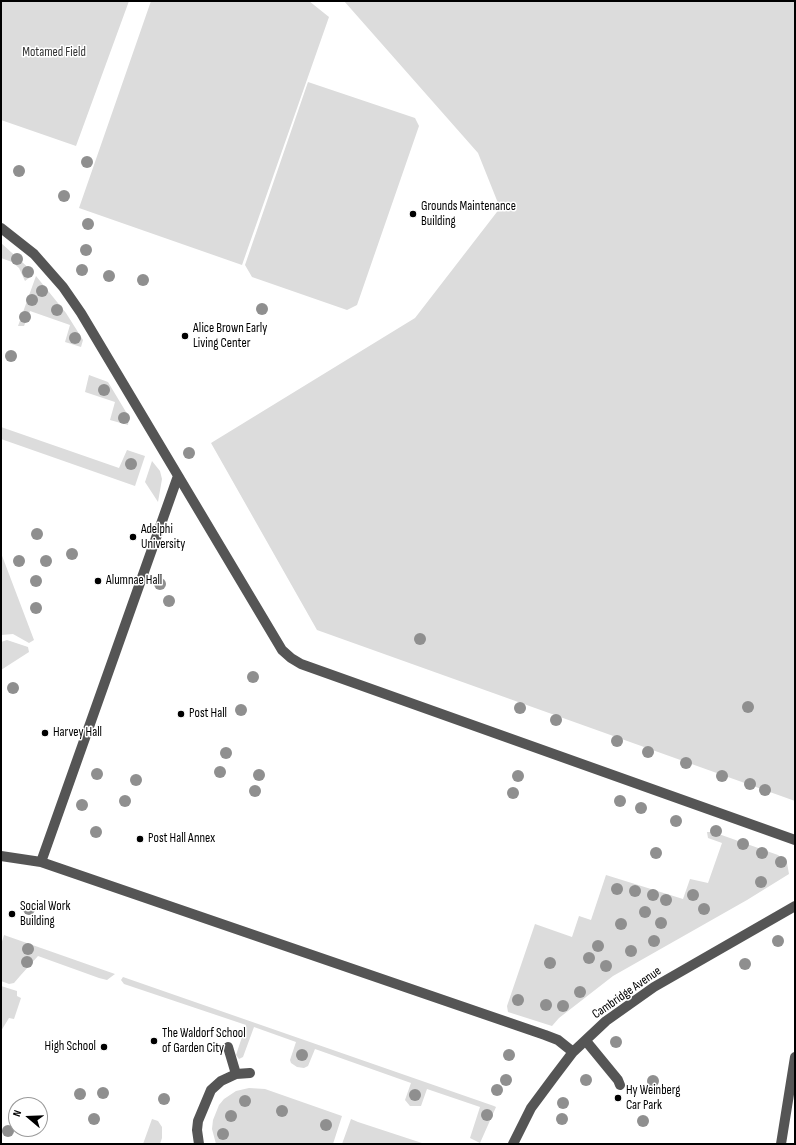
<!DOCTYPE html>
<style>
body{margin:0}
#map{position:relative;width:796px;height:1145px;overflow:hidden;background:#fff;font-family:"Sofia Sans Condensed",sans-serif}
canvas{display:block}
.frame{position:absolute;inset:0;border:2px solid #000;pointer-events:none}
.north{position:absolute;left:8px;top:1097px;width:40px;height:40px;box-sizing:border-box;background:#fff;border:1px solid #999;border-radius:50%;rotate:289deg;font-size:11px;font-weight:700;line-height:16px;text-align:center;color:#000}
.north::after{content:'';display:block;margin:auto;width:14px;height:18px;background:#000;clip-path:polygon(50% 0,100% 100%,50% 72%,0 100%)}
</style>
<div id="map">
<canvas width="796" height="1145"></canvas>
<div class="frame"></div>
<div class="north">N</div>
</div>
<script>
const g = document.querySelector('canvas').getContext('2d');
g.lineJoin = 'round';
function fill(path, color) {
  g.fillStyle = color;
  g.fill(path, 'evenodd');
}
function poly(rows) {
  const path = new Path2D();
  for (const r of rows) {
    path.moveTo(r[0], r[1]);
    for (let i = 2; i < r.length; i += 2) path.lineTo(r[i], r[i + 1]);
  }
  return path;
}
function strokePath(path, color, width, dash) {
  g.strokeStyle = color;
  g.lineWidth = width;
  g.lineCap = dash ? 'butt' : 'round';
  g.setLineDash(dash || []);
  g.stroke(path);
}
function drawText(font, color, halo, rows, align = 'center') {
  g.font = font + ' "Sofia Sans Condensed",sans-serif';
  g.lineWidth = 3;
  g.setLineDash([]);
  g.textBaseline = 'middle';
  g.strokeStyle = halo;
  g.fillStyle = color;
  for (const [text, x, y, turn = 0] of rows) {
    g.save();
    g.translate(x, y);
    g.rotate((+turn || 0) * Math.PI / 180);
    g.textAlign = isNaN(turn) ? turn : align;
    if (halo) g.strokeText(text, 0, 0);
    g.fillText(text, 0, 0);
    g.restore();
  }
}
const green = poly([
 [1,1,129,1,76,146,1,120],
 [151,1,309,1,329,17,242,265,79,208],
 [344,1,795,1,795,801,317,630,211,443,415,318,500,208,478,153],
 [308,82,415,118,419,126,357,305,347,310,252,277,245,265],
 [1,243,32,271,29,278,25,281,19,268,12,262,1,258],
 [36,276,66,313,83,340,81,347,65,342,70,325,30,311,24,326,18,326],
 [89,375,108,382,129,417,128,425,110,420,115,402,85,392],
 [1,427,119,468,127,450,145,456,135,486,1,439],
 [152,461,160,471,162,479,158,502,145,482],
 [1,553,34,640,29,643,13,634,1,635],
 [7,640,28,647,29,652,1,670,1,642],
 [707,832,713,832,778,855,787,863,789,874,747,900,613,976,559,1018,552,1026,508,1012,507,1006,535,924,572,937,579,916,591,920,606,875,683,899,690,879,708,883,722,843,708,838],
 [4,935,115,974,107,980,99,978,38,956,20,976,14,983,9,984,1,981,1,945],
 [123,977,494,1106,496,1107,480,1143,470,1138,480,1107,427,1089,421,1106,410,1106,405,1100,411,1083,315,1049,308,1066,304,1068,297,1067,291,1063,290,1060,296,1042,254,1027,243,1057,239,1059,236,1055,246,1025,124,984,121,980],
 [1,986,17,991,17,996,21,998,14,1019,9,1018,1,1031],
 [249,1088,265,1089,342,1116,333,1144,216,1144,212,1129,213,1120,219,1105,224,1099,236,1091],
 [152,1119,158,1121,162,1127,162,1138,160,1144,143,1144],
 [351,1119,358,1122,425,1144,342,1144]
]);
const minor = poly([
 [1,228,34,254,63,287,81,313,282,650,291,658,301,664,795,840],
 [1,856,41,862,545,1035,558,1040,573,1052],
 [41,862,178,476],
 [586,1041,618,1080,620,1085],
 [228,1047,236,1074],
 [199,1144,197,1130,198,1121,211,1090,221,1081,236,1074,250,1073],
 [513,1144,531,1108,554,1077,573,1052,606,1021,654,987,795,906],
 [781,1144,795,1057]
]);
const trees = [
 [87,162],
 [19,171],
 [64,196],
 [88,224],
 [86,250],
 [17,259],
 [82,270],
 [28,272],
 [109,276],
 [143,280],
 [42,291],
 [32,300],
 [262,309],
 [57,310],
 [25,317],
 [75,338],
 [11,356],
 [104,390],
 [124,418],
 [189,453],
 [131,464],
 [37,534],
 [72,554],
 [19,561],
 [46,561],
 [36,581],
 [160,584],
 [169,601],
 [36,608],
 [420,639],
 [253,677],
 [13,688],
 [748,707],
 [520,708],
 [241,710],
 [556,720],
 [617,741],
 [648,752],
 [226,753],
 [686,763],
 [220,772],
 [97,774],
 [259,775],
 [518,776],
 [722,776],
 [136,780],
 [750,784],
 [765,790],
 [255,791],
 [513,793],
 [125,801],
 [620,801],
 [82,805],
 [641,808],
 [676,821],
 [716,831],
 [96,832],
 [743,844],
 [656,853],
 [762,853],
 [781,862],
 [761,882],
 [617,889],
 [635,891],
 [653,895],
 [693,895],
 [666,900],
 [29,909],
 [704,909],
 [645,912],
 [661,923],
 [621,924],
 [654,941],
 [778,941],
 [598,946],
 [28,949],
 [631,951],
 [589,958],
 [27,962],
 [550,963],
 [745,964],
 [606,966],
 [580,992],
 [518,1000],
 [546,1005],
 [563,1006],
 [616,1042],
 [302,1055],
 [509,1055],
 [506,1080],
 [586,1080],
 [653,1081],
 [497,1090],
 [103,1093],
 [80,1094],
 [415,1095],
 [164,1099],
 [245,1101],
 [563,1103],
 [282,1111],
 [487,1115],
 [231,1116],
 [94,1119],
 [562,1119],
 [643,1121],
 [326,1125],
 [8,1131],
 [223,1134]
];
const markers = [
 [413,214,4,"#000"],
 [185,336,4,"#000"],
 [133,537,4,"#000"],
 [98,581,4,"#000"],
 [181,714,4,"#000"],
 [45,733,4,"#000"],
 [140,839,4,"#000"],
 [12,914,4,"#000"],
 [154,1041,4,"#000"],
 [104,1047,4,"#000"],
 [618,1098,4,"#000"]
];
const parkNames = [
 ["Motamed Field",54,53]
];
const poiNames = [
 ["Grounds Maintenance",421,207],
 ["Building",421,222],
 ["Alice Brown Early",193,329],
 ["Living Center",193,344],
 ["Adelphi",141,530],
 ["University",141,545],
 ["Alumnae Hall",106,581],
 ["Post Hall",189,714],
 ["Harvey Hall",53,733],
 ["Post Hall Annex",148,839],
 ["Social Work",20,907],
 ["Building",20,922],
 ["The Waldorf School",162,1034],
 ["of Garden City",162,1049],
 ["High School",96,1047,"right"],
 ["Hy Weinberg",626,1091],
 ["Car Park",626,1106]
];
const streetNames = [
 ["Cambridge Avenue",627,993,-35]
];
fill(green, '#dcdcdc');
strokePath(minor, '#555', 10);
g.fillStyle = '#8f8f8f';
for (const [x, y] of trees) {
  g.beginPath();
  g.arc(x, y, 6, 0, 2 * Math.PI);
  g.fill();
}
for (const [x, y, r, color] of markers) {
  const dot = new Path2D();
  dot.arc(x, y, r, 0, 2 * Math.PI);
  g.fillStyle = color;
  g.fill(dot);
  strokePath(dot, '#fff', 1.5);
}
drawText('13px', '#333', '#fff', parkNames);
drawText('13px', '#000', '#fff', poiNames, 'left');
drawText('13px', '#000', '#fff', streetNames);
</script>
